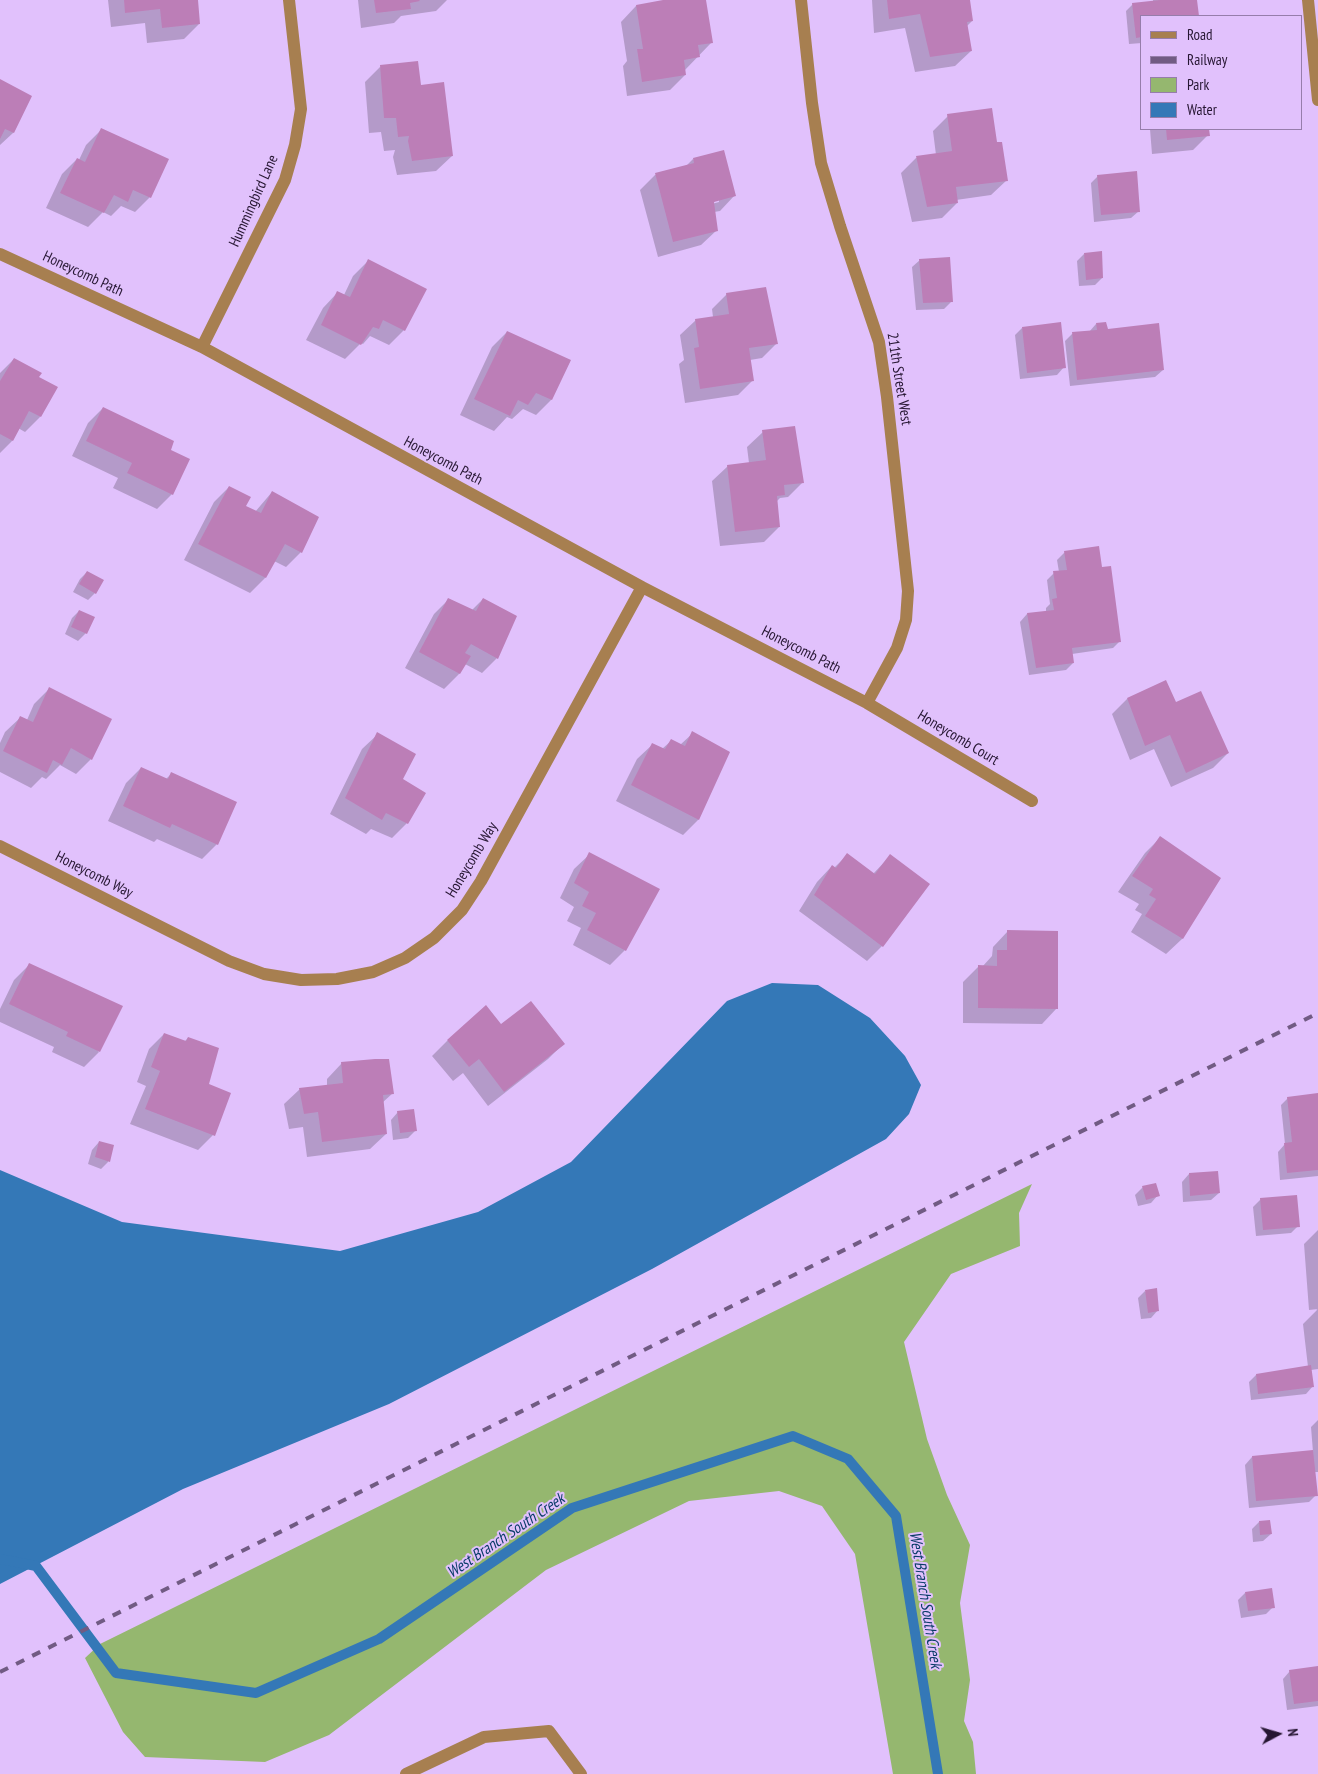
<!DOCTYPE html>
<style>
body{margin:0}
#map{position:relative;width:1318px;height:1774px;overflow:hidden;background:#e1c1fc;font-family:"PT Sans Narrow",sans-serif}
canvas{display:block}
.legend{position:absolute;left:1140px;top:15px;width:162px;height:115px;box-sizing:border-box;background:#e1c1fc;border:1px solid #967dab;margin:0;padding:6px 9px;list-style:none;font-size:15px;color:#261632}
.legend li{display:flex;align-items:center;gap:10px;height:25px}
.legend b{width:25px;border:1px solid #967dab}
.north{position:absolute;left:1253px;top:1709px;width:50px;height:50px;-webkit-text-stroke:4px #e1c1fc;paint-order:stroke;rotate:84deg;font-size:14px;font-weight:700;line-height:20px;text-align:center;color:#261632}
.north::after{content:'';display:block;margin:auto;width:18px;height:22px;background:#261632;clip-path:polygon(50% 0,100% 100%,50% 72%,0 100%)}
</style>
<div id="map">
<canvas width="1318" height="1774"></canvas>
<ul class="legend">
<li><b style="height:6px;background:#a77f50"></b>Road</li>
<li><b style="height:6px;background:#715b83"></b>Railway</li>
<li><b style="height:14px;background:#95b76f"></b>Park</li>
<li><b style="height:14px;background:#3478b7"></b>Water</li>
</ul>
<div class="north">N</div>
</div>
<script>
const g = document.querySelector('canvas').getContext('2d');
g.lineJoin = 'round';
function fill(path, color) {
  g.fillStyle = color;
  g.fill(path, 'evenodd');
}
function poly(rows) {
  const path = new Path2D();
  for (const r of rows) {
    path.moveTo(r[0], r[1]);
    for (let i = 2; i < r.length; i += 2) path.lineTo(r[i], r[i + 1]);
  }
  return path;
}
function strokePath(path, color, width, dash) {
  g.strokeStyle = color;
  g.lineWidth = width;
  g.lineCap = dash ? 'butt' : 'round';
  g.setLineDash(dash || []);
  g.stroke(path);
}
function drawText(font, color, halo, rows, align = 'center') {
  g.font = font + ' "PT Sans Narrow",sans-serif';
  g.lineWidth = 4;
  g.setLineDash([]);
  g.textBaseline = 'middle';
  g.strokeStyle = halo;
  g.fillStyle = color;
  for (const [text, x, y, turn = 0] of rows) {
    g.save();
    g.translate(x, y);
    g.rotate((+turn || 0) * Math.PI / 180);
    g.textAlign = isNaN(turn) ? turn : align;
    if (halo) g.strokeText(text, 0, 0);
    g.fillText(text, 0, 0);
    g.restore();
  }
}
const green = poly([
 [1032,1184,1019,1213,1020,1246,951,1274,904,1342,927,1439,947,1495,970,1545,960,1603,970,1680,964,1721,973,1742,976,1774,893,1774,855,1554,822,1506,779,1491,689,1501,546,1570,329,1735,265,1762,145,1757,123,1732,85,1658,100,1644]
]);
const water = poly([
 [772,983,818,985,870,1018,905,1056,921,1085,909,1114,886,1139,652,1269,389,1404,183,1489,0,1584,0,1170,122,1222,340,1251,478,1212,571,1162,727,1001]
]);
const shadow = poly([
 [108,0,196,0,199,24,184,39,147,43,145,23,111,27],
 [358,0,447,0,436,11,401,16,394,23,361,28],
 [669,0,705,0,711,43,684,71,685,75,670,90,627,96,623,66,627,61,621,22,636,6],
 [872,0,969,0,972,21,967,26,971,51,955,66,915,72,905,28,874,33],
 [1153,0,1196,0,1198,16,1142,16,1142,43,1129,44,1126,11,1133,4,1153,2],
 [380,67,420,86,452,156,436,171,397,175,393,157,395,150,384,151,381,132,369,133,365,82],
 [0,81,30,97,13,133,0,145],
 [948,116,996,144,1007,180,991,195,956,200,957,203,942,218,912,222,901,173,916,158,936,155,933,131],
 [1150,129,1208,129,1208,135,1193,150,1152,154],
 [101,130,150,197,135,212,121,206,111,216,103,212,88,227,46,208,62,174,77,159,79,160,86,145],
 [693,159,735,195,720,211,714,212,717,230,701,245,658,257,640,190,655,175,686,166],
 [719,199,719,202,708,205],
 [1098,176,1139,211,1131,218,1094,222,1091,183],
 [1084,254,1102,278,1095,285,1079,286,1077,261],
 [920,260,951,302,944,309,916,310,912,267],
 [368,261,404,330,389,345,370,336,363,344,361,343,345,359,306,340,323,308,338,292,344,295,353,276],
 [727,294,777,343,762,358,750,360,753,380,738,395,685,403,679,364,684,360,680,335,696,320,713,317,712,309],
 [1096,324,1107,330,1163,370,1155,377,1070,386,1065,341,1072,334,1089,332],
 [1022,328,1064,367,1057,375,1020,379,1015,335],
 [507,332,570,361,551,400,536,415,523,409,512,419,507,417,494,431,460,415,492,347],
 [14,359,37,378,40,417,25,432,18,428,12,441,0,453,0,373],
 [103,408,169,451,172,494,157,509,113,488,118,478,72,456,88,423],
 [763,432,803,482,788,497,780,498,776,502,779,527,764,542,720,546,712,481,728,466,749,463,747,447],
 [229,487,245,507,255,512,272,492,301,552,286,567,274,561,265,578,250,593,184,560,214,502],
 [1065,552,1101,568,1120,641,1113,648,1072,654,1073,663,1066,670,1029,675,1020,622,1027,614,1046,612,1046,608,1050,604,1047,580,1054,573,1059,572,1057,560],
 [87,572,95,593,88,600,73,592,80,579],
 [449,599,472,610,483,599,497,658,482,673,465,664,459,674,444,689,405,668,434,614],
 [79,611,86,633,78,641,65,634,72,618],
 [49,689,91,759,76,774,60,765,46,779,42,777,31,788,0,772,0,743,5,732,21,717,27,720,34,704],
 [1127,699,1175,704,1228,753,1213,768,1171,787,1154,749,1130,760,1112,714],
 [693,733,729,752,698,820,683,835,616,801,637,759,653,744,662,749,671,741,680,745],
 [378,734,401,779,407,823,392,838,371,829,366,834,330,814,362,749],
 [141,768,165,780,172,773,217,844,202,859,157,839,154,842,108,821,126,783],
 [1160,838,1219,878,1182,939,1166,954,1131,932,1142,914,1135,910,1139,904,1118,892,1145,853],
 [590,854,625,950,610,965,573,945,581,928,567,921,574,907,560,898,574,869],
 [847,855,873,874,890,856,928,884,882,946,867,961,799,911,817,882,832,866,834,868],
 [1008,931,1057,1008,1042,1024,963,1023,963,982,978,967,982,967,992,956,993,947],
 [29,965,99,1052,84,1067,52,1052,54,1047,0,1022,0,1009,14,980],
 [501,1025,563,1044,548,1059,488,1106,463,1073,453,1081,432,1056,447,1041],
 [164,1034,184,1042,188,1038,207,1085,213,1135,198,1150,130,1124,146,1086,137,1082,149,1049],
 [342,1063,393,1093,382,1103,386,1134,370,1149,307,1157,303,1127,289,1129,284,1104,300,1089,327,1086,327,1079],
 [1318,1095,1318,1176,1280,1180,1278,1152,1285,1144,1281,1105,1288,1098],
 [398,1112,415,1131,408,1138,393,1140,391,1120],
 [99,1142,113,1146,108,1162,101,1169,88,1164,92,1150],
 [1189,1174,1219,1193,1211,1200,1183,1202,1182,1182],
 [1143,1187,1158,1195,1151,1203,1138,1206,1135,1195],
 [1261,1199,1298,1226,1291,1233,1256,1236,1253,1207],
 [1318,1230,1318,1369,1311,1370,1313,1386,1306,1394,1251,1400,1249,1382,1256,1375,1308,1367,1303,1324,1318,1309,1309,1310,1304,1244],
 [1145,1291,1158,1310,1151,1318,1141,1319,1138,1298],
 [1318,1420,1318,1472,1314,1472,1316,1495,1309,1502,1249,1508,1245,1465,1252,1457,1313,1452,1311,1427],
 [1259,1522,1271,1534,1263,1541,1253,1542,1252,1529],
 [1245,1593,1273,1607,1266,1614,1241,1618,1238,1600],
 [1318,1668,1318,1706,1287,1710,1283,1679,1290,1671]
]);
const stream = poly([
 [0,1559,36,1566,116,1673,256,1693,379,1639,572,1508,793,1436,848,1459,896,1516,938,1774]
]);
const building = poly([
 [124,0,198,0,200,24,162,28,160,9,125,13],
 [374,0,419,0,420,1,410,3,411,9,376,13],
 [663,0,706,0,713,43,698,45,700,57,684,60,686,75,642,82,637,49,643,49,636,5],
 [887,0,970,0,973,21,967,22,972,51,930,57,920,14,889,19],
 [1160,0,1197,0,1199,16,1142,16,1142,37,1136,38,1132,3],
 [418,61,421,85,444,82,453,156,412,161,408,141,409,136,398,137,396,118,384,118,380,65],
 [0,79,32,96,14,133,5,129,0,139],
 [992,108,997,142,1002,142,1008,181,956,187,958,203,927,207,916,156,952,151,947,114],
 [101,128,169,159,151,198,133,190,128,202,114,195,104,213,60,193,77,158,85,162],
 [1166,129,1209,129,1210,136,1167,140],
 [724,150,736,196,714,202,718,231,673,242,655,173,694,163,693,158],
 [1137,171,1140,212,1101,215,1097,175],
 [1102,251,1103,278,1086,280,1084,253],
 [950,257,953,302,923,303,919,259],
 [368,259,427,289,405,331,383,320,379,329,373,327,361,345,321,325,337,291,350,297],
 [766,287,778,344,749,348,754,381,700,389,694,348,699,347,695,319,729,314,726,293],
 [1061,322,1066,368,1027,373,1022,327],
 [1106,322,1108,329,1159,323,1164,370,1077,380,1072,332,1097,330,1096,323],
 [507,331,571,360,552,400,536,393,528,405,518,400,510,416,474,399],
 [14,358,42,373,39,377,58,387,41,417,29,411,13,441,0,434,0,381],
 [103,407,174,441,171,450,190,459,173,495,127,473,132,463,86,441],
 [795,426,804,483,784,485,785,495,777,496,780,527,735,532,727,465,766,460,762,430],
 [229,486,251,497,246,506,261,513,272,491,319,517,302,553,285,544,266,578,198,544],
 [1099,546,1102,567,1111,566,1121,642,1072,648,1074,663,1036,668,1027,613,1054,610,1052,599,1057,598,1053,571,1067,570,1064,551],
 [87,571,104,580,96,594,79,584],
 [448,598,476,611,483,598,517,616,498,659,471,644,465,653,471,656,460,674,419,652],
 [79,610,95,617,87,634,71,627],
 [1166,680,1176,702,1201,691,1229,753,1186,773,1170,735,1145,746,1127,698],
 [49,687,112,719,92,760,71,748,62,765,53,760,47,773,3,751,20,716,33,722],
 [692,731,730,752,699,820,631,785,652,743,665,749,671,739,685,746],
 [377,732,416,754,403,779,426,793,408,824,386,813,382,820,345,798],
 [141,767,168,779,171,772,237,802,218,845,172,824,170,828,123,806],
 [1160,836,1221,878,1183,939,1145,916,1156,899,1149,895,1153,889,1132,876],
 [589,852,660,889,626,951,587,930,596,913,582,906,589,892,574,883],
 [847,853,875,874,890,854,930,884,883,947,814,895,832,865,836,868],
 [1007,930,1058,931,1058,1009,978,1008,978,965,997,966,997,950,1007,950],
 [29,963,123,1006,100,1052,66,1036,68,1032,9,1004],
 [531,1001,565,1044,504,1092,479,1059,469,1067,447,1040,486,1005,501,1024],
 [164,1033,186,1041,188,1037,219,1048,209,1084,231,1093,215,1136,145,1109,160,1071,151,1067],
 [375,1059,389,1059,394,1094,383,1095,387,1134,322,1142,318,1112,304,1114,299,1088,343,1083,341,1062],
 [1318,1093,1318,1170,1287,1173,1284,1143,1292,1142,1287,1097],
 [414,1109,417,1131,400,1133,397,1111],
 [99,1141,114,1145,110,1162,95,1157],
 [1218,1171,1220,1193,1190,1196,1189,1173],
 [1156,1183,1160,1196,1146,1200,1142,1186],
 [1297,1195,1300,1227,1263,1230,1260,1198],
 [1157,1288,1159,1311,1148,1313,1145,1290],
 [1311,1365,1314,1387,1258,1394,1256,1374],
 [1313,1450,1318,1496,1256,1501,1252,1456],
 [1270,1520,1272,1534,1260,1535,1259,1521],
 [1272,1588,1275,1608,1248,1611,1245,1592],
 [1318,1666,1318,1701,1294,1704,1289,1670]
]);
const minor = poly([
 [801,0,812,103,821,163,840,226,879,342,887,397,908,591,906,620,897,648,867,703],
 [1308,0,1318,100],
 [0,254,202,347,642,587,867,703,1032,801],
 [202,347,285,180,295,145,301,109,289,0],
 [0,846,229,961,264,974,301,980,337,979,373,972,405,958,434,938,462,910,481,881,642,587],
 [406,1774,484,1737,549,1731,581,1774]
]);
const rail = poly([
 [0,1672,1318,1013]
]);
const streetNames = [
 ["Hummingbird Lane",254,201,-66],
 ["Honeycomb Path",83,274,25],
 ["211th Street West",899,379,81],
 ["Honeycomb Path",443,461,28],
 ["Honeycomb Path",801,650,27],
 ["Honeycomb Court",958,738,31],
 ["Honeycomb Way",472,860,-59],
 ["Honeycomb Way",94,875,27]
];
const waterNames = [
 ["West Branch South Creek",506,1536,-34],
 ["West Branch South Creek",925,1600,81]
];
fill(green, '#95b76f');
fill(water, '#3478b7');
fill(shadow, '#0003');
strokePath(stream, '#3478b7', 10);
fill(building, '#bc7eb7');
strokePath(minor, '#a77f50', 12);
strokePath(rail, '#715b83', 4, [9, 9]);
drawText('15px', '#261632', '#e1c1fc', streetNames);
drawText('italic 16px', '#093c67', '#e1c1fc', waterNames);
</script>
